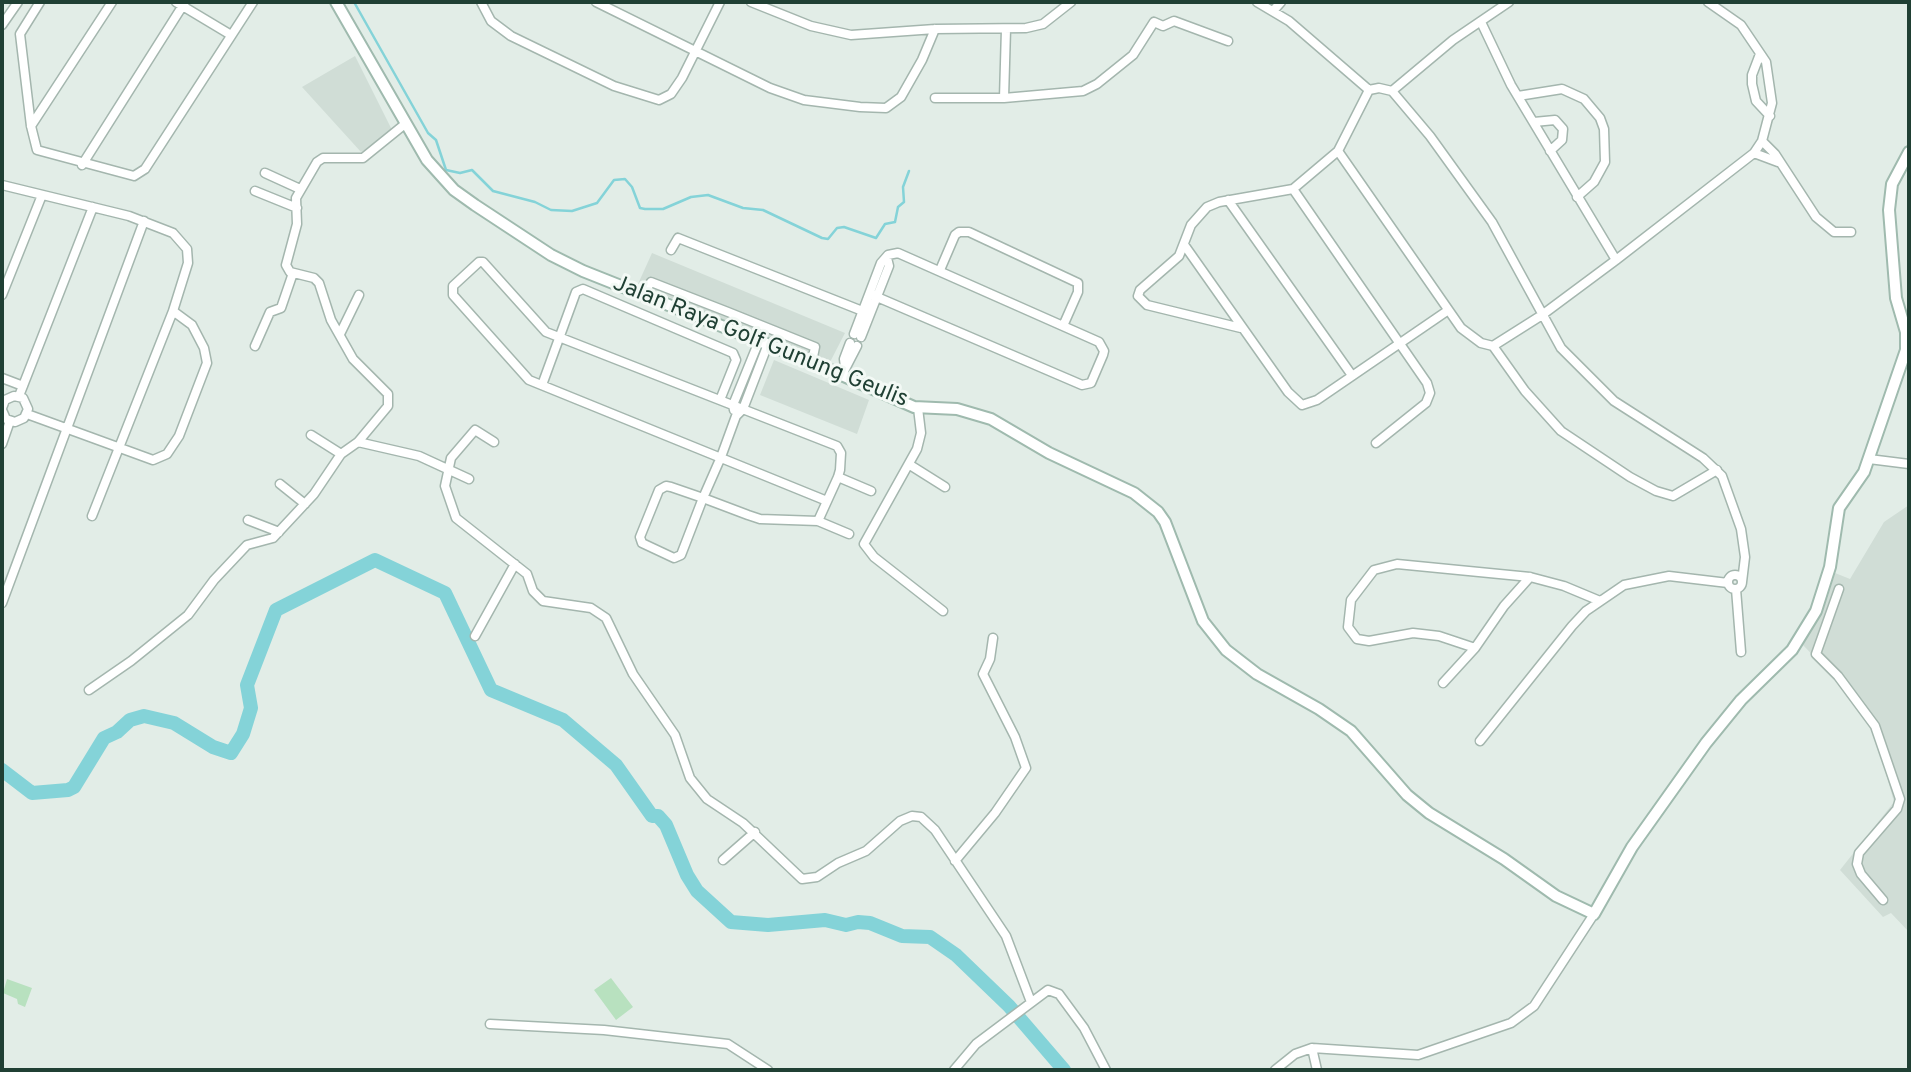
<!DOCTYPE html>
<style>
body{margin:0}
#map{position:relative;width:1911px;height:1072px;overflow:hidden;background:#e2ede7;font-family:Overpass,sans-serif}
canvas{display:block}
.frame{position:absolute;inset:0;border:4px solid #204034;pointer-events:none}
</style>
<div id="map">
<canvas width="1911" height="1072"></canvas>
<div class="frame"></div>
</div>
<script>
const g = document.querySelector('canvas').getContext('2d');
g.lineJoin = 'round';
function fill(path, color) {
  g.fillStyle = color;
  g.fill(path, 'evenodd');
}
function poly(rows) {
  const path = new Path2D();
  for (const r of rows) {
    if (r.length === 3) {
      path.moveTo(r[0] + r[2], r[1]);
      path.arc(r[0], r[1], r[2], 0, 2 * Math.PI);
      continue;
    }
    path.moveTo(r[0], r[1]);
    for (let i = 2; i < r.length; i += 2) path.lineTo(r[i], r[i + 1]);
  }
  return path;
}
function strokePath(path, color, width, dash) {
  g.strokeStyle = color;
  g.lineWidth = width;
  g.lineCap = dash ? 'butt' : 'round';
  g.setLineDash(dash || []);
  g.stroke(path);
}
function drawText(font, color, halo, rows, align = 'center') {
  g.font = font + ' Overpass,sans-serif';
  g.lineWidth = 6;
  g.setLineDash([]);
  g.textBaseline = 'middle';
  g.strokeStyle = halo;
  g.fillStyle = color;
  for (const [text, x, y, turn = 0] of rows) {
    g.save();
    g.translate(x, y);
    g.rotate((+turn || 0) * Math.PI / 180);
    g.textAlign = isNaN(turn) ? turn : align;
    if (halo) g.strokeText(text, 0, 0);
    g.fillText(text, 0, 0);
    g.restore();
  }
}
const built = poly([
 [355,56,394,134,361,152,302,87],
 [652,253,845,333,829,364,638,284],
 [774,360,869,400,857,434,760,395],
 [1909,505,1909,932,1891,913,1883,917,1840,870,1894,802,1874,731,1846,690,1803,645,1827,599,1835,573,1850,579,1884,522]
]);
const green = poly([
 [611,978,633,1007,616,1020,594,990],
 [7,979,32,988,25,1007,18,1004,17,999,3,993]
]);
const stream = poly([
 [354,2,428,133,436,140,446,170,460,173,472,170,493,191,535,202,551,210,572,211,597,203,614,180,625,179,632,187,640,208,645,209,663,209,691,197,708,195,743,208,763,210,822,238,828,239,837,228,844,227,876,238,885,224,895,222,898,207,904,202,903,187,909,171]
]);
const river = poly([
 [2,770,32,793,68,790,74,787,104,738,117,732,130,720,144,716,174,723,213,747,231,753,243,734,251,708,247,685,276,610,375,560,445,593,491,690,563,720,616,765,652,816,658,816,666,825,687,875,697,891,731,922,768,925,825,920,846,925,858,922,870,923,902,936,930,937,956,955,1009,1006,1064,1070]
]);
const minor = poly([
 [40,2,20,34,31,126,37,150,134,176,145,169,253,2],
 [176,2,231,35],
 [481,2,491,21,511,36,614,86,659,100,671,94,682,78,720,2],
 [596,2,770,88,804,100,860,107,886,108,901,97,922,60,935,29],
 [751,2,811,26,851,35,935,29,1026,28,1043,24,1071,2],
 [1257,2,1289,21,1369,90],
 [1273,11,1281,2],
 [1481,22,1511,85,1616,260],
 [2,25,18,2],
 [1760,54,1752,75,1752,84,1756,101,1770,116],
 [1392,91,1430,136,1492,222,1561,348,1614,401,1703,458,1722,476,1741,529,1745,557,1742,582],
 [1518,96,1562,89,1584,99,1600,118,1604,129,1605,162,1594,182,1577,197],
 [935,98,1004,98,1083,91,1097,84,1133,55,1154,22,1163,26,1174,21,1228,41],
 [1004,98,1006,29],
 [1534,122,1555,120,1563,129,1562,140,1550,151],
 [31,126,112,2],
 [1762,141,1775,154,1816,217,1834,232,1851,232],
 [1338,151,1461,328,1481,343,1493,346,1542,315,1616,260,1754,153,1762,141,1772,103,1766,62,1741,25,1708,2],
 [1754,153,1778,162],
 [82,165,185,2],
 [265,173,300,189],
 [2,185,129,216,173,233,187,249,188,263,173,311,92,516],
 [1293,189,1427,383,1430,393,1426,403,1376,443],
 [255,191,297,208],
 [1228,200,1351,374],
 [1185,246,1288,392,1302,405,1317,400,1447,311],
 [671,250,678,238,870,314],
 [940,270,955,235,959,232,969,232,1078,283,1078,292,1063,326],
 [2,295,42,195],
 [643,295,651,282,728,312,815,347,812,362],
 [1241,328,1147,305,1138,296,1140,290,1179,256,1191,225,1207,207,1219,202,1293,189,1338,151,1369,90,1379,88,1392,91,1453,40,1509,2],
 [340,334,359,295],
 [854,334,881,263,888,255,898,253,1099,342,1104,351,1103,355,1091,383,1082,385,870,294],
 [861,337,889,266,887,258],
 [768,344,743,409,736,416,721,457,703,498,681,555,674,558,642,543,640,537,659,490,666,486,671,487,703,498,748,515,760,519,818,521,849,534],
 [255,346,270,312,281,308,293,273],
 [1493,346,1525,391,1561,431,1630,477,1656,491,1673,496,1717,470],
 [845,367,844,359,850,343],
 [842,375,857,346],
 [2,378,23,386],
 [542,385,576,292,583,289,733,353,736,360,720,400],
 [19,396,93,207],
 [2,408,5,400,14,396,23,398,28,409,24,418,15,422,6,419,2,410],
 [918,408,921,433,917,449,864,544,874,557,943,611],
 [734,410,733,405,759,341],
 [27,414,153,460,167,454,179,436,207,363,204,348,192,325,173,311],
 [311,435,341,454],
 [358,442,419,456,469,479],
 [494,442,475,430,451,458,445,486,456,518,527,574,533,591,543,601,591,608,606,618,633,674,675,735,690,778,707,799,743,823,802,879,817,877,838,863,866,851,900,821,912,816,921,817,935,830,1006,936,1031,1002],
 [2,444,10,421],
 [1869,459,1909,464],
 [910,465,945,487],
 [838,477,871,491],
 [280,484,305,504],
 [248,520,279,532],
 [818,521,838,477,840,470,841,453,837,446,546,332,483,262,479,262,453,286,453,295,529,380,827,501],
 [1735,582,7],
 [1736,589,1741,652],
 [1839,589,1816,654,1838,676,1875,726,1900,799,1897,809,1859,853,1857,864,1861,874,1883,900],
 [2,603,144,221],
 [475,636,515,564],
 [1475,648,1439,636,1413,633,1369,641,1357,639,1348,627,1351,600,1374,570,1397,564,1530,577,1564,586,1600,601],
 [1443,683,1475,648,1504,606,1530,577],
 [89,690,131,661,188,615,214,580,247,545,273,538,314,494,341,454,358,442,388,406,388,394,353,359,331,320,319,283,314,278,290,272,286,265,297,224,296,198,317,162,323,158,363,158,405,124],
 [1480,741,1572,626,1586,611,1624,585,1669,576,1728,583],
 [723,860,755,832],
 [955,861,995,813,1026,768,1015,737,983,674,990,659,993,638],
 [490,1024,604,1030,728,1044,768,1070],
 [1312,1048,1317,1070],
 [954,1070,976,1044,1048,990,1059,994,1084,1028,1106,1070],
 [1275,1070,1295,1054,1312,1048,1418,1055,1511,1023,1534,1006,1594,914]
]);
const secondary = poly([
 [336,2,427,160,454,190,475,205,551,255,583,271,812,362,914,407,957,409,991,419,1049,453,1134,493,1158,512,1165,522,1203,621,1226,650,1257,674,1319,709,1351,731,1407,795,1429,813,1504,859,1556,896,1594,914,1632,847,1706,743,1741,700,1792,650,1816,611,1830,567,1839,508,1864,472,1906,350,1906,332,1896,298,1889,210,1892,184,1909,152]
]);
const streetNames = [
 ["Jalan Raya Golf Gunung Geulis",760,343,22]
];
fill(built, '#d0ddd6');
fill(green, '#b8e1bf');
strokePath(stream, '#84d3d8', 2.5);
strokePath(river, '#84d3d8', 14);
strokePath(minor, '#a4b6ae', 11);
strokePath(secondary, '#9fbaae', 14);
strokePath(minor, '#fff', 8);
strokePath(secondary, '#fff', 10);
drawText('23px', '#204034', '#f3f9f5', streetNames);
</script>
